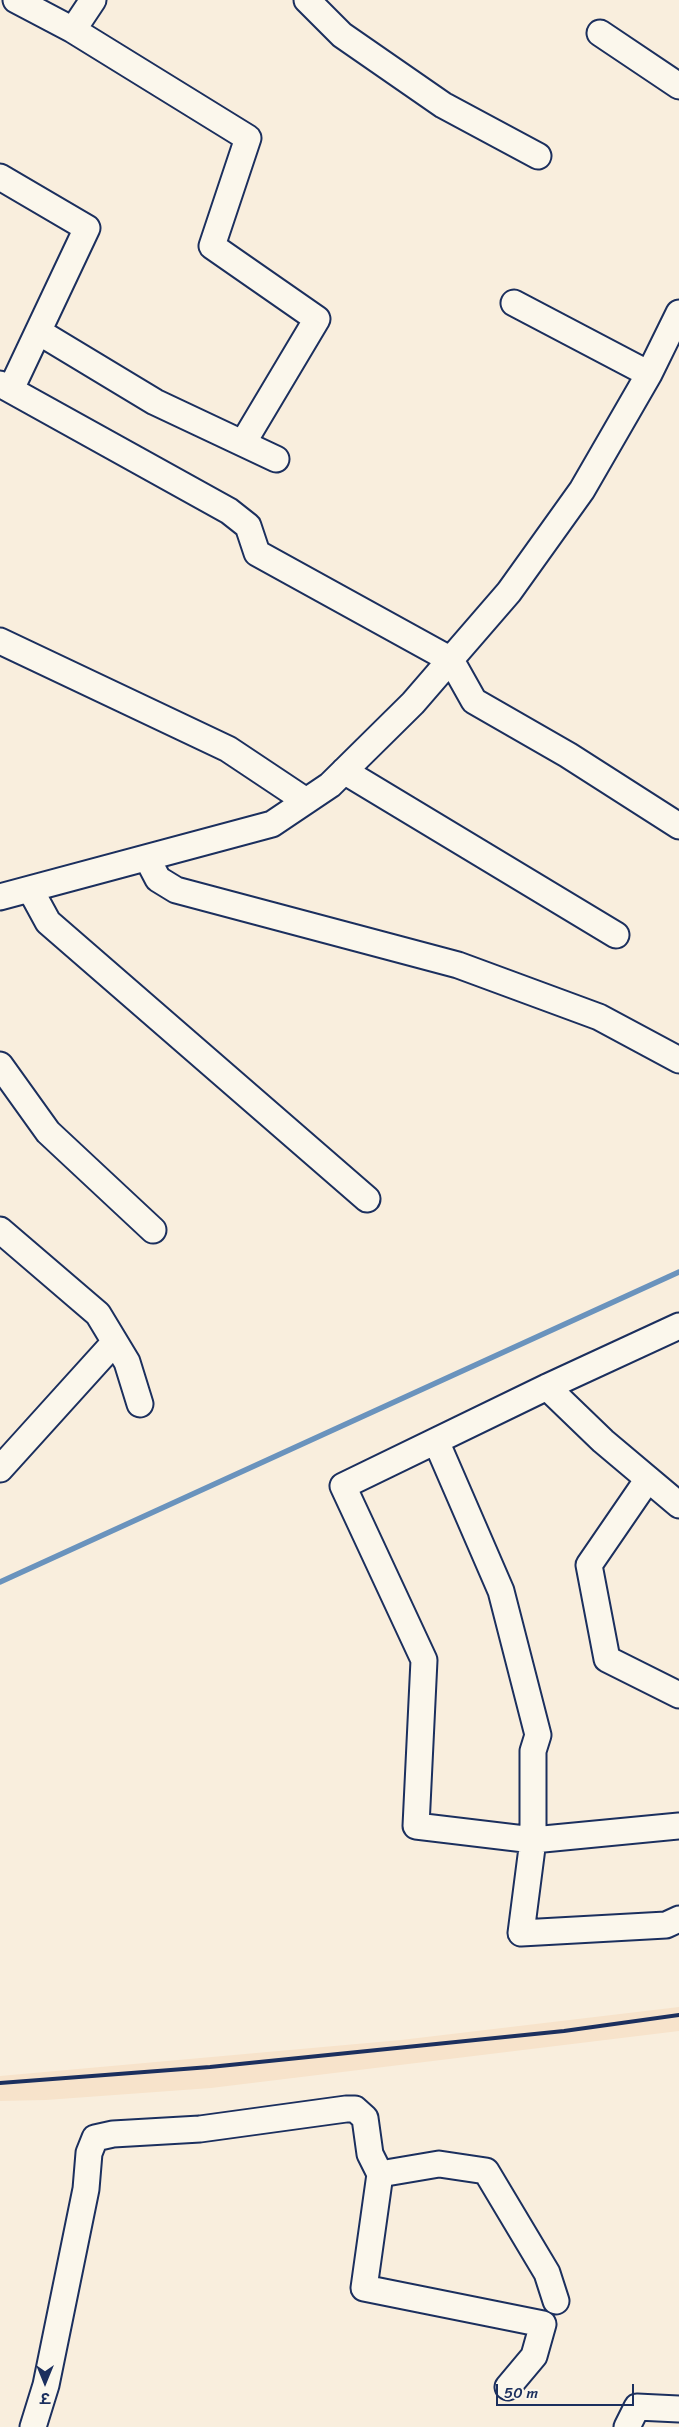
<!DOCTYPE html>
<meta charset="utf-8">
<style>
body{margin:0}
#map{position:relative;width:679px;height:2427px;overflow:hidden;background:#f9eedd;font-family:Sriracha,"Playpen Sans Deva",sans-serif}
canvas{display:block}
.north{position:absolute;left:20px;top:2357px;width:50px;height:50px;-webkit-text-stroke:4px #fbf7ec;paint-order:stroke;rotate:180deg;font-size:14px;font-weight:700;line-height:20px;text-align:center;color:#1b2f5e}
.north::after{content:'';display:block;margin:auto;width:18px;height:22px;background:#1b2f5e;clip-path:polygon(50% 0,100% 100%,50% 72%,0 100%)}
.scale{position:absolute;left:496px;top:2384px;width:138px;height:22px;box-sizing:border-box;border:2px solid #1b2f5e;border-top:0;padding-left:6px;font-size:15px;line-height:18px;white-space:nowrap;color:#1b2f5e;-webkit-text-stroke:4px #fbf7ec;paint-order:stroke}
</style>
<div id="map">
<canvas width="679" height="2427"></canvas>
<div class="north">उ</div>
<div class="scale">50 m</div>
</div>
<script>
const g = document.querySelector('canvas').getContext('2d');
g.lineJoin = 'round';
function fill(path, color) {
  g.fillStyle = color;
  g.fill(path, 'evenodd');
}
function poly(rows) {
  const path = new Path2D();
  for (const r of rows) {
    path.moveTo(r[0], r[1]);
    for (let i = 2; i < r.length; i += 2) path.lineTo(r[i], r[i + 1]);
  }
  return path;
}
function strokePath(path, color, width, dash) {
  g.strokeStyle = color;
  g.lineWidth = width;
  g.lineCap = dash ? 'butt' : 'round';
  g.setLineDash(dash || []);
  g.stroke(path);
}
const built = poly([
 [679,2007,679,2031,211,2088,46,2100,0,2101,0,2076,401,2040]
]);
const stream = poly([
 [0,1582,679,1272]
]);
const minor = poly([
 [16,0,73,30,248,138,212,246,317,319,243,443],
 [307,0,342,35,443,105,538,156],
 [73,30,93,0],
 [600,33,679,86],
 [0,177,87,228,11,389],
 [514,303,649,374],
 [39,332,155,402,276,459],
 [0,384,229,511,248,526,257,553,451,660,474,701,568,755,679,826],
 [0,641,228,749,306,801],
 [344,771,616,935],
 [147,858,158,879,176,890,458,965,599,1017,679,1060],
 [30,889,48,922,367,1199],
 [0,897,272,824,330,785,413,703,509,592,582,490,649,374,679,313],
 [0,1065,48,1132,153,1230],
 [0,1230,98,1314,127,1362,140,1404],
 [679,1326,547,1387,343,1486,424,1660,416,1826,533,1840,679,1826],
 [547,1387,603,1441,679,1505],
 [436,1441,501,1591,538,1735,533,1751,533,1840,521,1933,666,1925,679,1919],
 [0,1469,114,1343],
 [648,1479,589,1565,607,1659,679,1695],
 [508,2387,534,2356,543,2324,364,2288,380,2174,439,2164,486,2171,547,2273,556,2301],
 [33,2427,46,2385,86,2189,89,2153,95,2138,113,2134,200,2129,346,2109,355,2109,365,2118,370,2154,380,2174],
 [627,2427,637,2407,679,2409]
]);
const rail = poly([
 [0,2083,210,2067,564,2031,679,2015]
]);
fill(built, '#f7e3cb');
strokePath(stream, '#6a93bd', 5.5);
strokePath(minor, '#1b2f5e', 29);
strokePath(minor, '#fbf7ec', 25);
strokePath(rail, '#1b2f5e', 4);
</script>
